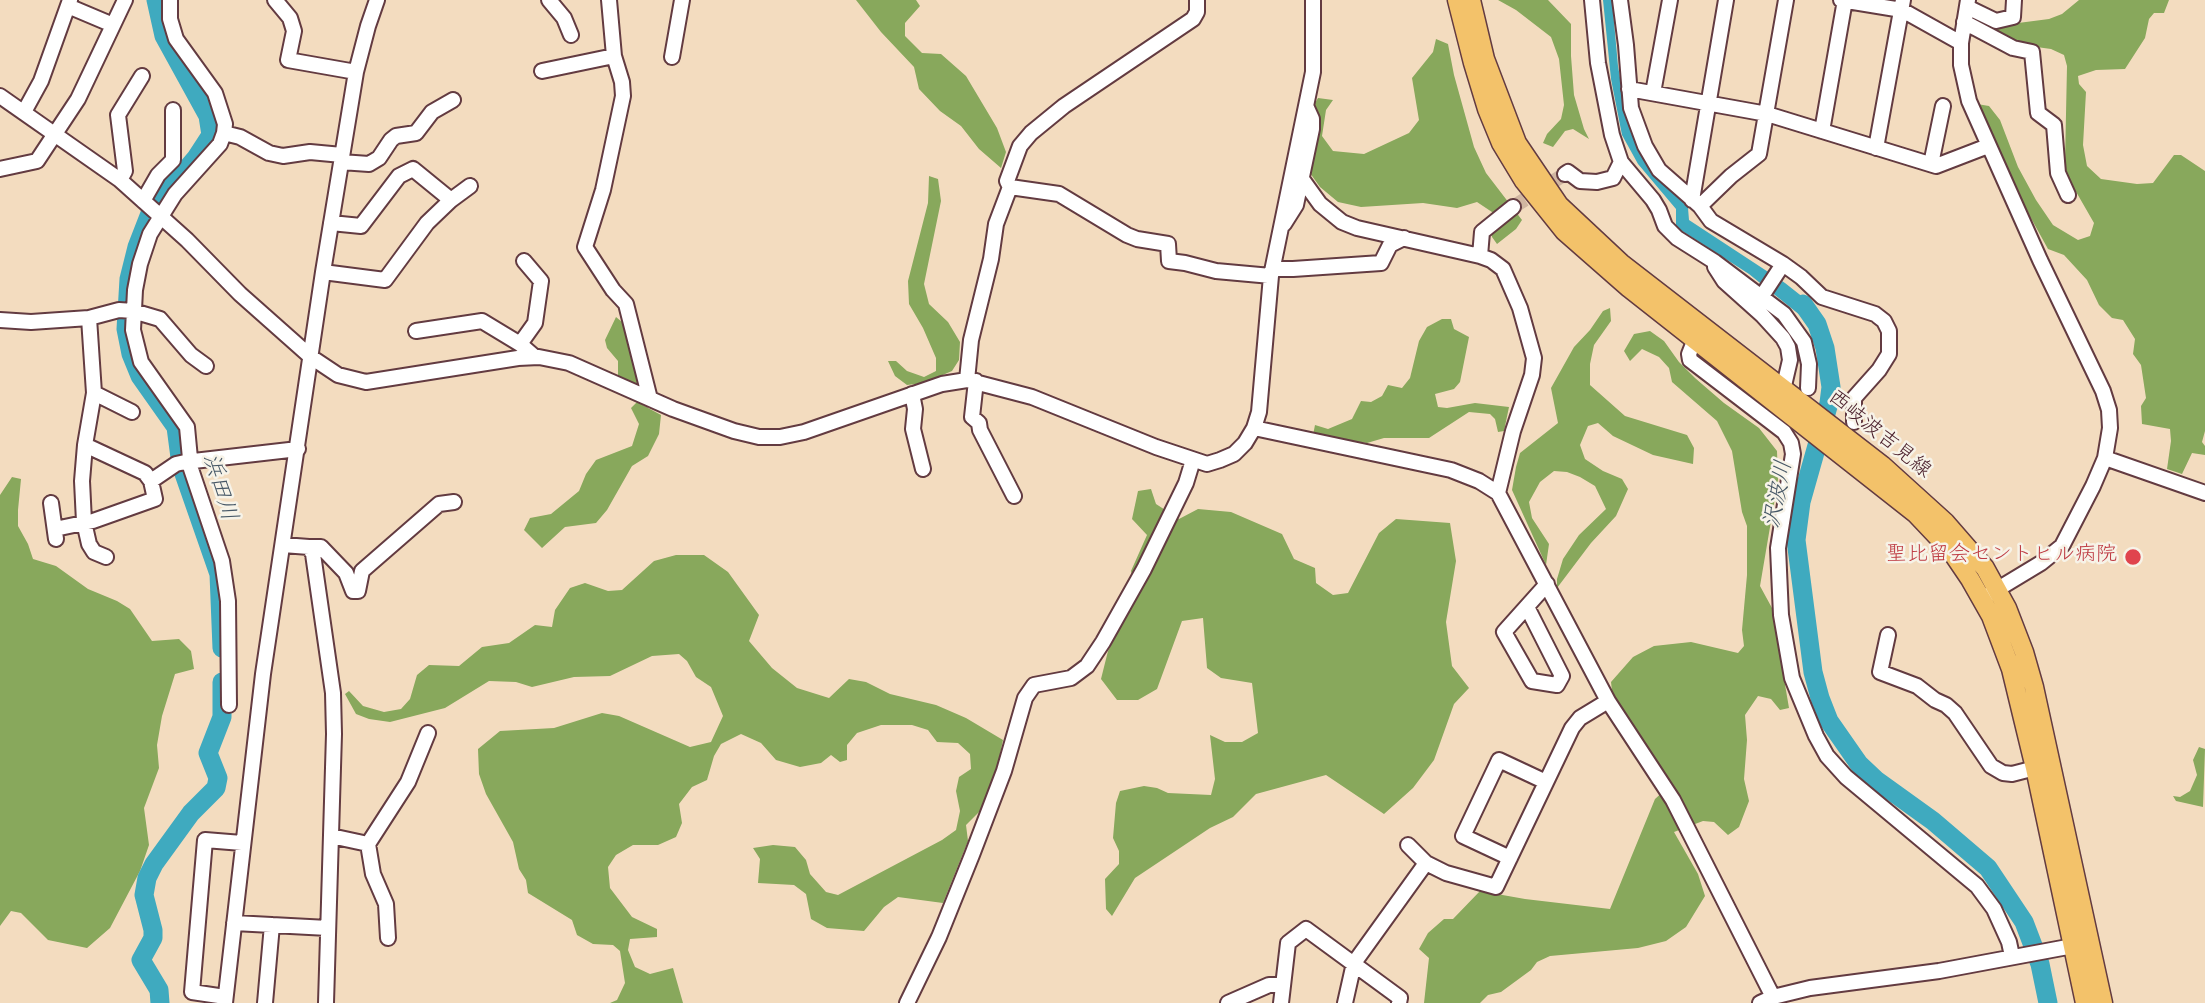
<!DOCTYPE html>
<meta charset="utf-8">
<style>
body{margin:0}
canvas{display:block;background:#f3dcbf}
</style>
<canvas width="2205" height="1003"></canvas>
<script>
const g = document.querySelector('canvas').getContext('2d');
g.lineJoin = 'round';
function fill(path, color) {
  g.fillStyle = color;
  g.fill(path, 'evenodd');
}
function poly(rows) {
  const path = new Path2D();
  for (const r of rows) {
    path.moveTo(r[0], r[1]);
    for (let i = 2; i < r.length; i += 2) path.lineTo(r[i], r[i + 1]);
  }
  return path;
}
function strokePath(path, color, width, dash) {
  g.strokeStyle = color;
  g.lineWidth = width;
  g.lineCap = dash ? 'butt' : 'round';
  g.setLineDash(dash || []);
  g.stroke(path);
}
function drawText(font, color, halo, rows, align = 'center') {
  g.font = font + ' Dekko,"Klee One",sans-serif';
  g.lineWidth = 5;
  g.setLineDash([]);
  g.textBaseline = 'middle';
  g.strokeStyle = halo;
  g.fillStyle = color;
  for (const [text, x, y, turn = 0] of rows) {
    g.save();
    g.translate(x, y);
    g.rotate((+turn || 0) * Math.PI / 180);
    g.textAlign = isNaN(turn) ? turn : align;
    if (halo) g.strokeText(text, 0, 0);
    g.fillText(text, 0, 0);
    g.restore();
  }
}
const forest = poly([
 [856,0,916,0,920,6,905,23,905,36,922,53,941,54,966,76,997,128,1006,152,1001,168,979,149,961,126,940,111,919,89,914,67,881,32],
 [1498,0,1548,0,1571,24,1571,56,1574,95,1584,129,1589,139,1573,129,1565,131,1553,147,1543,143,1547,134,1561,119,1564,105,1559,59,1551,37,1516,10],
 [2079,0,2169,0,2164,13,2154,13,2149,19,2145,38,2125,69,2096,70,2078,76,2079,84,2086,92,2083,145,2087,166,2101,179,2137,184,2153,183,2174,155,2181,155,2205,171,2205,431,2202,442,2205,446,2205,455,2192,453,2182,474,2167,469,2171,441,2170,429,2142,424,2141,406,2146,398,2141,365,2133,354,2135,339,2123,320,2112,318,2099,305,2087,280,2064,255,2048,249,2016,191,1977,104,1989,106,2000,120,2018,167,2036,200,2053,225,2078,240,2090,236,2094,223,2067,176,2065,162,2067,66,2064,55,2051,49,2022,45,1997,32,1995,26,2049,19,2062,14],
 [1436,39,1448,44,1454,75,1474,147,1486,173,1522,220,1516,229,1497,244,1492,237,1492,212,1477,202,1457,208,1423,203,1361,207,1338,202,1320,187,1310,173,1316,135,1314,105,1318,98,1333,100,1326,110,1322,136,1333,151,1364,154,1409,133,1419,120,1412,78,1433,52],
 [929,176,938,179,941,201,924,284,929,304,948,322,960,342,959,360,952,371,924,383,907,385,895,376,888,361,896,361,907,371,924,377,936,371,936,358,923,328,909,304,908,281,928,203],
 [1610,308,1611,321,1594,345,1590,364,1590,385,1625,416,1687,435,1694,448,1693,464,1653,455,1613,436,1598,423,1588,426,1580,445,1585,459,1603,471,1622,479,1628,489,1616,516,1591,543,1557,588,1557,579,1563,559,1579,535,1606,509,1595,486,1580,477,1567,472,1554,471,1540,482,1529,502,1532,518,1549,544,1546,565,1512,490,1516,467,1520,453,1558,423,1551,388,1574,347,1590,330,1603,311],
 [616,317,628,327,640,382,636,386,618,376,618,361,607,348,605,340],
 [1442,319,1451,319,1454,329,1469,337,1460,382,1454,389,1435,394,1438,407,1447,408,1475,403,1509,407,1504,431,1498,432,1495,419,1490,414,1469,412,1429,438,1384,438,1367,443,1313,435,1315,425,1328,429,1352,419,1361,401,1371,402,1382,396,1388,385,1402,388,1410,378,1419,341,1427,327],
 [1650,331,1664,341,1679,362,1695,378,1724,403,1759,428,1777,451,1778,480,1760,586,1772,608,1789,708,1780,710,1771,699,1758,696,1745,715,1747,740,1744,779,1749,801,1739,827,1728,835,1714,822,1703,821,1674,832,1698,874,1705,896,1686,927,1666,941,1638,948,1550,956,1537,962,1531,970,1501,992,1488,995,1480,1003,1424,1003,1429,958,1419,949,1428,933,1444,919,1453,919,1480,891,1525,899,1610,909,1655,799,1666,789,1613,700,1611,682,1633,657,1654,646,1691,642,1738,653,1744,646,1742,630,1747,575,1747,526,1742,512,1732,451,1717,421,1672,382,1669,368,1659,357,1642,349,1630,361,1624,351,1634,334],
 [637,402,661,415,659,434,648,456,632,466,607,510,596,523,565,527,542,548,524,530,530,518,551,514,579,491,586,474,596,460,632,446,639,424,631,408],
 [12,477,21,479,18,510,18,526,28,544,33,559,56,566,88,589,117,601,130,609,152,641,179,639,191,651,194,669,175,674,162,716,157,745,159,768,144,808,149,845,140,871,110,928,87,948,48,940,21,913,11,911,0,926,0,495],
 [1151,489,1156,504,1179,519,1198,509,1231,512,1282,534,1294,559,1315,568,1316,583,1333,595,1348,593,1379,533,1396,519,1450,523,1456,561,1446,622,1452,666,1469,688,1454,704,1434,760,1413,788,1384,814,1326,775,1256,794,1233,817,1210,828,1135,878,1112,916,1106,909,1105,879,1119,864,1119,851,1113,838,1116,803,1120,791,1144,786,1157,788,1168,793,1211,795,1215,779,1210,735,1225,742,1242,742,1258,733,1252,683,1221,678,1207,668,1203,618,1182,621,1157,689,1138,700,1117,700,1101,679,1108,651,1137,596,1131,571,1147,535,1132,519,1138,491],
 [676,555,704,555,728,572,759,615,749,641,772,668,797,688,829,698,849,679,866,682,890,694,936,705,966,718,1003,740,998,764,980,811,966,825,968,841,943,903,898,897,884,907,864,931,827,928,811,919,806,894,794,885,758,883,760,859,753,848,773,845,795,847,806,860,810,874,826,892,838,895,942,840,956,830,960,811,956,791,959,777,971,769,970,754,958,743,937,742,928,730,912,725,881,725,857,733,847,745,847,760,840,762,831,755,821,763,800,767,776,760,761,743,741,734,721,744,714,756,707,780,692,787,679,804,682,823,676,837,658,845,633,845,616,855,608,867,610,888,632,917,657,929,657,937,630,939,628,950,635,967,650,974,673,968,683,1003,610,1003,617,1000,625,983,620,951,613,945,593,944,577,935,572,920,528,893,526,880,519,869,513,842,486,794,479,774,478,749,500,731,554,728,602,713,619,716,690,747,711,742,723,716,711,687,696,677,687,661,679,654,652,656,610,676,574,677,532,687,516,682,489,681,445,708,390,722,369,719,356,714,345,694,349,691,363,706,384,712,401,709,410,699,417,675,429,665,459,666,482,647,509,643,535,625,552,627,555,610,570,588,585,583,608,591,622,590,654,561],
 [2199,747,2205,749,2203,807,2176,801,2173,796,2180,797,2190,791,2197,775,2193,760]
]);
const water = poly([
 [1603,0,1612,0,1618,66,1624,101,1631,133,1642,155,1688,208,1689,220,1785,283,1804,298,1817,324,1801,316,1749,274,1676,227,1676,209,1638,164,1622,135,1611,79]
]);
const river = poly([
 [156,0,164,36,208,116,211,135,196,158,151,211,137,247,129,279,126,329,131,354,140,376,176,427,181,465,219,574,222,648],
 [1803,304,1817,324,1825,348,1831,387,1829,403,1801,502,1796,540,1813,672,1820,698,1829,721,1859,764,1876,780,1933,821,1988,868,2024,922,2040,964,2048,1003],
 [160,1003,159,990,141,960,153,938,153,930,144,895,147,878,154,864,191,813,216,788,218,778,208,753,222,717,222,682]
]);
const minorTunnel = poly([
 [1513,207,1565,174]
]);
const minor = poly([
 [170,0,170,19,176,39,215,93,225,124,224,133,220,144,175,194,150,234,140,264,135,290,133,330,141,362,187,427,191,469,222,561,228,601,229,705],
 [275,0,290,18,294,31,288,60,356,72],
 [549,0,564,18,571,35],
 [609,0,614,56,622,82,623,96,603,190,585,247,613,290,626,304,650,399],
 [1592,0,1598,63,1606,104,1612,135,1621,162,1653,200,1659,210,1665,226,1677,238,1715,262,1784,314,1804,342,1809,364,1808,388],
 [1620,0,1626,45,1631,108,1645,146,1659,170,1700,206,1711,221,1783,264,1762,296],
 [1841,0,1902,10,1961,43],
 [1968,0,1961,43,1961,65,1969,101,2040,260,2103,391,2109,410,2110,428,2105,458,2093,486,2062,546,2041,563,1988,595],
 [68,6,113,25],
 [1967,7,1996,21,2013,17,2014,0],
 [1964,22,2013,48,2032,52,2038,113,2054,125,2058,173,2068,195],
 [672,57,682,0],
 [542,71,614,56],
 [1629,89,1767,114,1936,166,1988,146],
 [1653,93,1670,0],
 [0,96,120,180,187,240,240,294,311,357,338,375,366,382,518,358,539,357,569,363,673,409,734,431,759,437,780,437,804,432,942,384,967,380,1032,397,1156,447,1207,464,1220,460,1234,454,1245,443,1254,428,1259,412,1271,276,1313,72,1313,0],
 [24,112,41,81,70,0],
 [1822,131,1845,0],
 [224,133,240,137,269,153,283,156,310,152,342,155],
 [1876,148,1903,0],
 [341,162,369,164,379,158,391,140,396,136,416,133,432,112,453,100],
 [1931,164,1943,106],
 [0,169,37,161,78,99,125,0],
 [1565,174,1568,172,1580,181,1597,182,1613,178,1621,162],
 [1302,179,1320,204,1342,222,1357,228,1480,256,1491,260,1503,269,1520,308,1534,358,1532,375,1513,431,1498,493],
 [120,180,125,171,118,115,142,76],
 [1010,187,1059,194,1127,235,1137,239,1168,244,1169,261,1185,263,1216,271,1271,276],
 [1692,200,1726,0],
 [143,201,158,175,173,160,173,110],
 [1700,206,1731,176,1759,154,1786,0],
 [331,223,361,226,399,176,413,169,451,200],
 [1284,224,1296,205,1312,129,1312,119,1307,108],
 [1480,256,1482,232,1513,207],
 [1783,264,1801,277,1822,297,1875,314,1884,321,1889,331,1889,354,1879,370,1854,398,1854,422],
 [1715,267,1724,281,1762,315,1783,338,1788,347,1790,360,1783,390],
 [1273,269,1293,269,1381,263,1390,245,1404,238],
 [323,272,385,280,427,223,451,200,470,186],
 [89,318,94,393,85,445,82,481,84,522,89,544,94,552,106,557],
 [0,320,31,322,89,318,119,310,133,311,160,319,191,355,206,366],
 [416,331,482,321,520,344,535,357],
 [1695,339,1689,354,1690,360,1784,432,1791,443,1793,454,1778,548,1781,615,1792,678,1816,736,1827,756,1846,777,1977,886,1994,909,2009,942,2012,956],
 [520,344,535,323,541,281,524,261],
 [967,380,971,340,991,259,996,224,1010,187,1007,181,1020,146,1031,133,1064,106,1193,19,1197,12,1197,0],
 [976,381,972,417,979,423,980,430,1014,496],
 [94,393,132,412],
 [912,394,915,409,913,429,923,469],
 [1254,428,1451,470,1479,481,1498,493,1608,701,1673,800,1773,997],
 [2105,458,2205,493],
 [151,481,176,464,185,462,298,449],
 [51,503,56,539],
 [55,529,93,521,155,499,151,481,145,473,85,445],
 [283,545,309,547,313,554,333,693,334,734,326,1003],
 [309,547,321,547,346,573,353,591,358,591,362,571,439,504,454,502],
 [1527,607,1562,676,1557,685,1532,681,1504,632,1547,584],
 [1888,635,1880,672,1917,686,1935,700,1946,705,1955,713,1991,766,2003,773,2012,774,2043,766],
 [331,836,368,844,408,782,428,733],
 [368,844,373,874,386,904,388,938],
 [1408,845,1426,863,1446,873,1496,887,1572,728,1580,718,1608,701],
 [1510,858,1463,836,1499,760,1546,782],
 [234,923,328,928],
 [225,997,192,992,205,840,242,843],
 [225,1003,263,674,323,272,356,72,368,26,377,0],
 [265,1003,272,925],
 [907,1003,939,937,972,855,1004,771,1025,698,1034,685,1071,678,1087,666,1103,642,1144,569,1186,483,1193,460],
 [1228,1003,1269,985,1283,985],
 [1281,1003,1288,943,1306,929,1400,998,1399,1003],
 [1345,1003,1354,963,1426,863],
 [1760,1003,1773,997,1810,988,1939,971,2073,946,2082,942]
]);
const major = poly([
 [1457,0,1473,63,1487,109,1501,143,1524,181,1564,231,1629,288,1916,514,1951,551,1970,579,1991,616,2011,669,2035,768,2085,1003],
 [1471,0,1485,59,1517,143,1559,205,1621,263,1882,465,1945,522,1985,568,2007,608,2024,652,2034,687,2103,1003]
]);
const markers = [
 [2133,557,9,"#e0444e"]
];
const streetNames = [
 ["西岐波吉見線",1878,436,39]
];
const healthNames = [
 ["聖比留会セントヒル病院",2117,557]
];
const waterNames = [
 ["浜田川",217,488,73],
 ["沢波川",1781,495,-79]
];
fill(forest, '#88a85c');
fill(water, '#3faabf');
strokePath(river, '#3faabf', 19);
strokePath(minorTunnel, '#d1b6a1', 14, [14, 7]);
strokePath(minor, '#633b41', 18);
strokePath(major, '#633b41', 21);
strokePath(minor, '#fff', 14);
strokePath(major, '#f3c26a', 18);
for (const [x, y, r, color] of markers) {
  const dot = new Path2D();
  dot.arc(x, y, r, 0, 2 * Math.PI);
  g.fillStyle = color;
  g.fill(dot);
  strokePath(dot, '#f7f3e8', 2.5);
}
drawText('21px', '#4a1f2b', '#f7f3e8', streetNames);
drawText('21px', '#be3a42', '#f7f3e8', healthNames, 'right');
drawText('italic 23px', '#465766', '#f7f3e8', waterNames);
</script>
